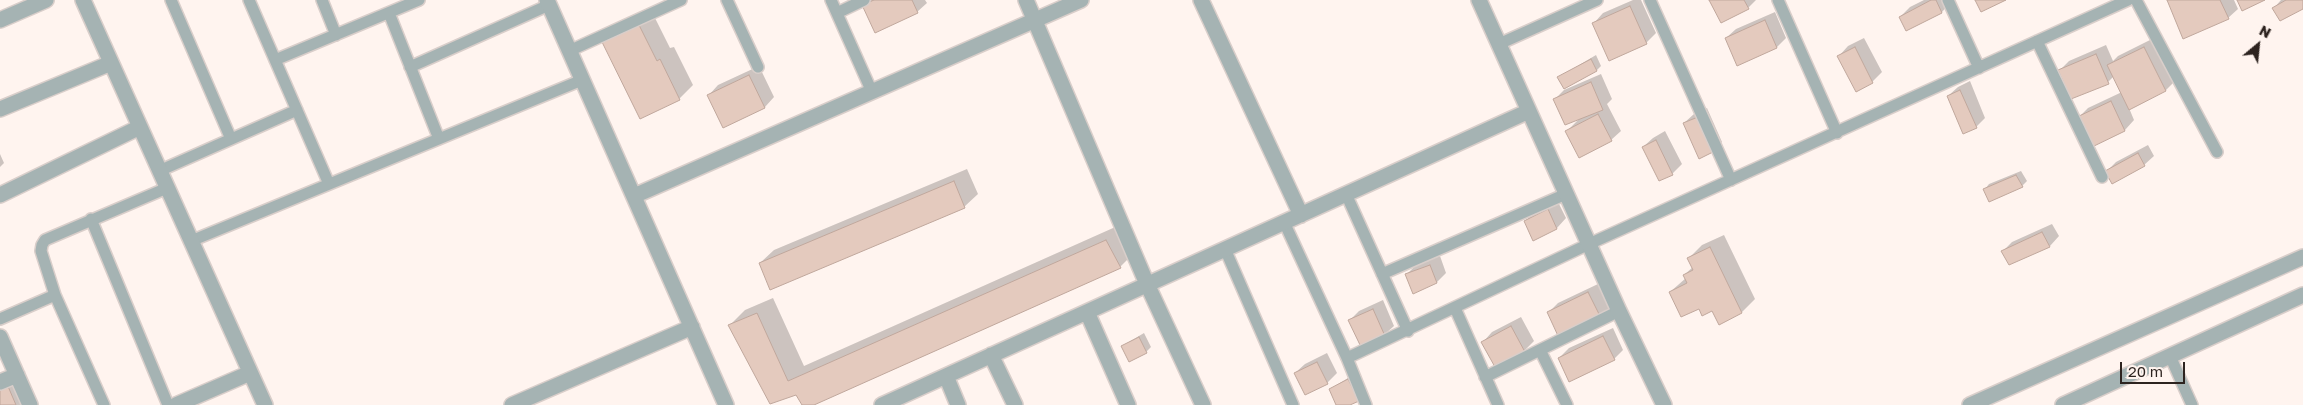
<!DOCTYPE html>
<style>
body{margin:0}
#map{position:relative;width:2303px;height:405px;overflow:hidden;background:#fff4ef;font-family:"Golos Text",sans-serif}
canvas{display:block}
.north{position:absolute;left:2233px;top:20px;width:50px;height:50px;-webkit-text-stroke:4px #fff4ef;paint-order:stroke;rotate:28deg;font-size:14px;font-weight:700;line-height:20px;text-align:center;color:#2d231f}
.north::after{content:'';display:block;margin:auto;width:18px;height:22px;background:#2d231f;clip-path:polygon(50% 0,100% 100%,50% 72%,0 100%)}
.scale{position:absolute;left:2120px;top:362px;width:65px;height:22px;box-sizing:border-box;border:2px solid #2d231f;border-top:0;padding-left:6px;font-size:15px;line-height:18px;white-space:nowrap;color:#2d231f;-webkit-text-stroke:4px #fff4ef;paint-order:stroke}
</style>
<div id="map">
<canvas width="2303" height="405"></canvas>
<div class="north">N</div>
<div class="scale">20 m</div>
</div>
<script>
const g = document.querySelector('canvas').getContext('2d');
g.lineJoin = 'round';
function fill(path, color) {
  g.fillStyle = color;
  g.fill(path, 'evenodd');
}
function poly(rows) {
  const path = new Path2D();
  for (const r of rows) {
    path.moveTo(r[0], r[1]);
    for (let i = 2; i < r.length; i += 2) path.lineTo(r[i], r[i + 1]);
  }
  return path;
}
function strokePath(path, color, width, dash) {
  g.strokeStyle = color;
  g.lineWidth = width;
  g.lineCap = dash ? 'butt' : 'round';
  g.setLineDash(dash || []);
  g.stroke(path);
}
const shadow = poly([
 [869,0,925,0,927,3,917,12,864,5],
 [1633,0,1641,0,1656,33,1646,43,1594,23,1603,13],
 [1710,0,1756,0,1748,8],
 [1924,0,1950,0,1951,2,1942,12,1907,30,1900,17,1910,7],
 [2169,0,2234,0,2238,9,2228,18],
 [2281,0,2303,0,2303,8,2274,8],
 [651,10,670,48,674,47,693,85,679,99,641,117,603,41],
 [1775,12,1786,38,1777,47,1726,38,1736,29],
 [1864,38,1882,72,1872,82,1856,90,1839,56,1848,46],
 [2154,38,2175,81,2166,90,2129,108,2134,120,2125,130,2092,145,2079,117,2088,108,2122,92,2114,76,2108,82,2060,70,2069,61,2106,45,2113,61,2118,56],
 [1596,55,1601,66,1597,70,1559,77],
 [759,66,774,97,765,107,724,126,709,95,718,85],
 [1601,74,1612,99,1607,104,1621,131,1611,140,1567,131,1580,118,1555,99,1564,90],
 [1970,81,1985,118,1976,127,1948,96,1958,87],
 [1707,108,1722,142,1713,151,1684,123,1694,114],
 [1665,131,1682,164,1672,174,1643,147,1653,138],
 [2148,145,2154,156,2144,165,2107,171,2116,162],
 [0,154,4,163,0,167],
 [967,169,978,194,964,207,760,263,774,250],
 [2021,171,2027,181,2022,186,1985,189,1989,184],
 [1557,200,1566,218,1557,228,1534,239,1525,221,1535,212],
 [1122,224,1136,251,1120,267,811,405,804,405,796,394,729,326,745,310,773,298,804,366],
 [2052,224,2059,236,2050,246,2009,264,2002,252,2012,242],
 [1724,235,1755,299,1742,312,1700,307,1670,292,1686,278,1684,275,1693,267,1689,258,1702,245],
 [1440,256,1446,273,1437,282,1406,275,1416,265],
 [1598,284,1609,308,1600,317,1549,312,1558,303],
 [1383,300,1394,326,1384,335,1349,321,1359,311],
 [1521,317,1534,341,1524,351,1483,342,1492,332],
 [1613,328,1623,350,1614,359,1559,358,1569,348],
 [1144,333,1151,347,1146,352,1122,346],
 [1327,353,1337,373,1327,383,1295,373,1305,364],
 [17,375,26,405,0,405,0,383],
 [1353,375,1363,395,1347,405,1338,405,1330,389]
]);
const building = poly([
 [874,0,912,0,918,13,875,33,862,5,874,0],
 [1709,0,1744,0,1749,9,1721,23,1709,0],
 [1931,0,1936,0,1942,13,1906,31,1899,17,1931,0],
 [1975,0,2006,0,1981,12,1975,0],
 [2167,0,2220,0,2229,19,2183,39,2167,0],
 [2237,0,2265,0,2242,11,2237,0],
 [2286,0,2303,0,2303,9,2280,21,2272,8,2286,0],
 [1630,6,1647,44,1609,61,1592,23,1630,6],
 [1765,20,1777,48,1737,66,1725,38,1765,20],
 [638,23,657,61,660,59,680,100,640,119,601,40,638,23],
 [1855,47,1873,83,1856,92,1837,56,1855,47],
 [2144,47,2166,91,2129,110,2107,65,2144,47],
 [2096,54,2109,84,2071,99,2058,70,2096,54],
 [1591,59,1597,71,1564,89,1557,77,1591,59],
 [749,75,765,108,723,128,707,95,749,75],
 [1591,82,1603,110,1565,125,1553,99,1591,82],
 [1960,90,1977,128,1963,134,1947,96,1960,90],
 [2111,101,2125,131,2092,147,2077,117,2111,101],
 [1598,114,1612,141,1579,158,1565,131,1598,114],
 [1698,117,1713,152,1699,159,1683,123,1698,117],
 [1656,140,1673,175,1659,181,1642,147,1656,140],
 [2138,153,2145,166,2112,184,2105,171,2138,153],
 [2016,175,2023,187,1989,202,1983,189,2016,175],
 [954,181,965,208,770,290,759,263,954,181],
 [1548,209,1557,229,1533,241,1524,221,1548,209],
 [2042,232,2050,247,2009,265,2001,251,2042,232],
 [1106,240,1121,268,814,405,802,405,796,395,770,404,728,325,757,313,788,381,1106,240],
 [1710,247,1742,313,1719,325,1712,311,1702,316,1699,309,1681,317,1669,292,1687,283,1683,275,1693,270,1687,258,1710,247],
 [1430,265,1437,283,1413,294,1405,274,1430,265],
 [1588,292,1601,318,1559,338,1547,312,1588,292],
 [1373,309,1385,336,1361,347,1348,320,1373,309],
 [1511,326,1525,352,1495,367,1481,342,1511,326],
 [1603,336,1615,360,1569,382,1558,358,1603,336],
 [1139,337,1147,353,1129,362,1121,346,1139,337],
 [1317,362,1328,384,1305,395,1294,373,1317,362],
 [1348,379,1359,401,1350,405,1336,405,1329,389,1348,379],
 [7,384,16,405,0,405,0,387,7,384]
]);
const service = poly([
 [171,0,231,139],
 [249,0,329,184],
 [322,0,336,35],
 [727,0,758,67],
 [831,0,872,92],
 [1650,0,1731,180],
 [1778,0,1837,133],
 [1948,0,1979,68],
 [2136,0,2217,152],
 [389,13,439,139],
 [837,13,864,0],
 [2037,41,2102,177],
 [1499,44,1597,0],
 [569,51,681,0],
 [275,60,419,0],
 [410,67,549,5],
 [159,171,297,110],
 [1346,194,1408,331],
 [91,219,168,405],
 [1284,222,1347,358,1366,405],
 [191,241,582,80],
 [1225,249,1293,405],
 [1382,274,1566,194],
 [55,295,104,405],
 [1455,308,1498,405],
 [0,319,55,295,41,251,42,245,45,240,167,188],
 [1540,350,1567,405],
 [2170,356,2192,405],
 [1347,358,1589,244,2128,0],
 [1485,377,1619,311]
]);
const minor = poly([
 [83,0,265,405],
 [547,0,726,405],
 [1026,0,1147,284,1203,405],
 [1201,0,1301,215],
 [1479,0,1619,311,1664,405],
 [0,20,46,0],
 [0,109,111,63],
 [0,195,140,127],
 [634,196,1081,0],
 [1087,312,1128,405],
 [0,337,30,405],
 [991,355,1015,405],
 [946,376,958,405],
 [0,382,17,375],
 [176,405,250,373],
 [512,405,692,327],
 [882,405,1529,111]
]);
const tertiary = poly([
 [1970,405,2303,257],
 [2063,405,2303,295]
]);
fill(shadow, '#0003');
fill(building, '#e4cabe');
strokePath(building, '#c0a79c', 1);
strokePath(service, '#d9ceca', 14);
strokePath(minor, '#d9ceca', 18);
strokePath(tertiary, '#d9ceca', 18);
strokePath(service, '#a5b3b3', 11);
strokePath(minor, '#a5b3b3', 15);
strokePath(tertiary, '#a5b3b3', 15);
</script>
